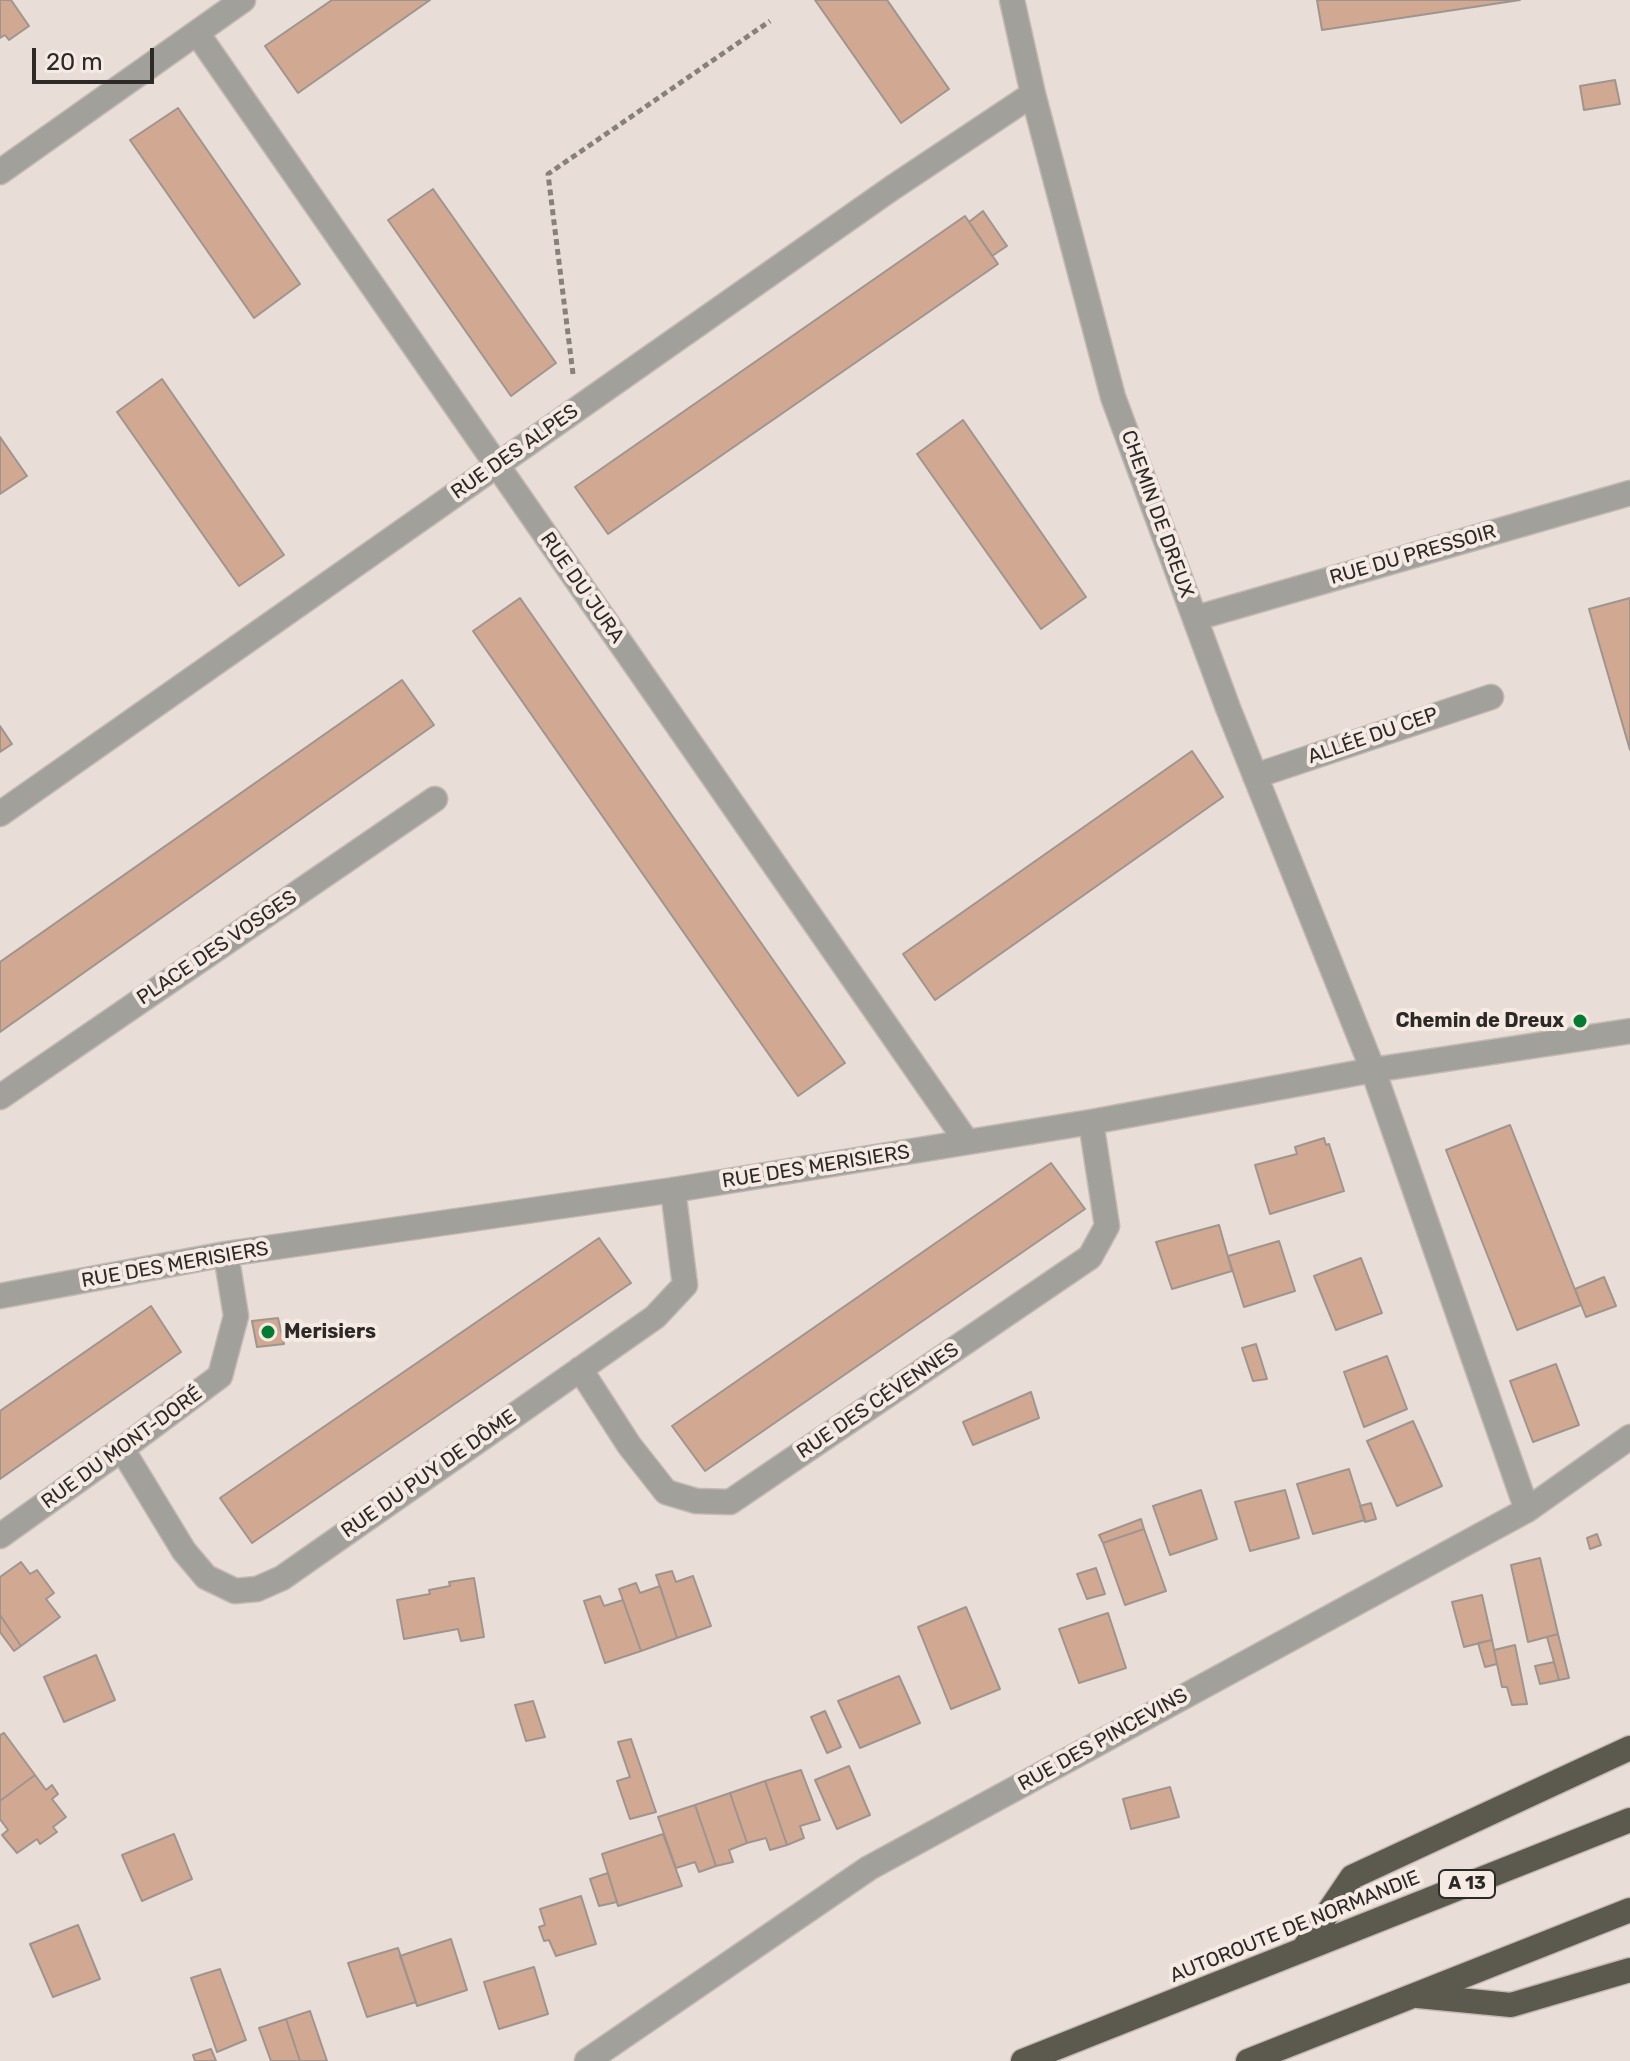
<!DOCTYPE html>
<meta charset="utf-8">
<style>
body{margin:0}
#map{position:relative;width:1630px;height:2061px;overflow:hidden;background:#e9ddd7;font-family:Rubik,sans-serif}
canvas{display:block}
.scale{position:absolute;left:32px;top:48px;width:122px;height:36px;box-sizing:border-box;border:4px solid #2d2926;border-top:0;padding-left:10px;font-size:24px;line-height:28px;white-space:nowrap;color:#2d2926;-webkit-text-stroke:6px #f6eae4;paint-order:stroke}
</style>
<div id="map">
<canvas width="1630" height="2061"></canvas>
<div class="scale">20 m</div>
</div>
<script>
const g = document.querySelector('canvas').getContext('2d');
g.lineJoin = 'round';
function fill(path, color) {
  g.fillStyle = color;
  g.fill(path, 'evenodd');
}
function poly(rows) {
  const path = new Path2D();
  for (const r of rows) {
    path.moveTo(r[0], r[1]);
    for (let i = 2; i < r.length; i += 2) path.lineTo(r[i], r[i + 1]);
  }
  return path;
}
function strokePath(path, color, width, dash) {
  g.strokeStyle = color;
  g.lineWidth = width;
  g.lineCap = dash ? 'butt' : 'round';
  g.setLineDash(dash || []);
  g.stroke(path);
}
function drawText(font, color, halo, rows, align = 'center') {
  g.font = font + ' Rubik,sans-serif';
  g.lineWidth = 8;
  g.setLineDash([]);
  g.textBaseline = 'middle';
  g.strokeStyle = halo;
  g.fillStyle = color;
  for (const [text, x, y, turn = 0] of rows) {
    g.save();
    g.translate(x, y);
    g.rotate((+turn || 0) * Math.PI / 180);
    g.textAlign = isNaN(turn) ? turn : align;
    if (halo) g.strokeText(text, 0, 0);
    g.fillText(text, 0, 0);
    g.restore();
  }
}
const building = poly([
 [0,0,11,0,29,26,9,40,5,35,0,38,0,0],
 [332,0,430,0,298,93,265,46,332,0],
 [815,0,887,0,949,89,901,123,815,0],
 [1317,0,1520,0,1322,30,1317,0],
 [1615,80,1620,104,1584,110,1580,86,1615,80],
 [178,108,300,284,254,318,130,140,178,108],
 [433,189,556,363,511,396,388,220,433,189],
 [983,211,1007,246,992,256,969,222,983,211],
 [965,216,998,264,608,534,575,487,965,216],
 [162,379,284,555,239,586,117,412,162,379],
 [963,420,1086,597,1041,629,917,454,963,420],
 [0,437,27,476,0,494,0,437],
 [520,598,845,1063,798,1096,473,631,520,598],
 [1630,598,1630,750,1589,609,1630,598],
 [402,680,434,725,0,1032,0,962,402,680],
 [0,726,12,744,0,752,0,726],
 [1192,751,1223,797,935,1000,903,954,1192,751],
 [1510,1125,1581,1305,1517,1330,1446,1150,1510,1125],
 [1324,1138,1326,1145,1329,1144,1344,1191,1270,1214,1255,1165,1297,1154,1295,1147,1324,1138],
 [1051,1163,1085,1209,705,1471,672,1426,1051,1163],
 [1219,1225,1232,1271,1172,1289,1156,1242,1219,1225],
 [599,1238,631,1283,252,1543,220,1498,599,1238],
 [1279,1241,1295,1291,1244,1307,1228,1256,1279,1241],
 [1361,1258,1382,1313,1336,1330,1314,1276,1361,1258],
 [1604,1277,1616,1306,1586,1317,1575,1289,1604,1277],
 [151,1306,181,1352,0,1479,0,1411,151,1306],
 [278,1318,284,1344,257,1347,252,1321,278,1318],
 [1256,1344,1267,1379,1253,1381,1242,1348,1256,1344],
 [1387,1356,1407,1409,1364,1427,1344,1372,1387,1356],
 [1556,1364,1579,1425,1533,1442,1510,1381,1556,1364],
 [1031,1392,1039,1418,973,1445,963,1422,1031,1392],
 [1413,1421,1442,1486,1397,1506,1367,1441,1413,1421],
 [1349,1469,1365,1520,1313,1534,1297,1484,1349,1469],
 [1201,1490,1217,1539,1170,1555,1153,1506,1201,1490],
 [1285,1490,1299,1538,1250,1551,1235,1502,1285,1490],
 [1371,1503,1376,1519,1365,1522,1360,1506,1371,1503],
 [1141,1519,1144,1529,1103,1543,1099,1535,1141,1519],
 [1144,1529,1166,1591,1125,1605,1103,1543,1144,1529],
 [1597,1534,1601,1545,1590,1549,1587,1538,1597,1534],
 [1540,1558,1558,1634,1528,1642,1511,1565,1540,1558],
 [21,1562,30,1574,37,1570,54,1593,46,1599,60,1617,21,1646,0,1615,0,1577,21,1562],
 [1096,1568,1105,1594,1087,1599,1077,1574,1096,1568],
 [672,1571,676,1582,693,1576,711,1626,677,1638,656,1575,672,1571],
 [474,1578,484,1637,461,1641,458,1629,404,1639,397,1600,430,1594,429,1590,450,1586,449,1582,474,1578],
 [636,1583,640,1593,660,1586,677,1638,641,1651,619,1589,636,1583],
 [1482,1595,1492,1640,1464,1647,1452,1602,1482,1595],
 [600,1596,604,1606,623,1600,641,1651,605,1663,584,1601,600,1596],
 [966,1607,1000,1689,951,1709,918,1627,966,1607],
 [1108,1613,1126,1668,1079,1683,1059,1629,1108,1613],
 [0,1615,21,1646,14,1651,0,1632,0,1615],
 [1558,1634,1569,1678,1559,1680,1547,1637,1558,1634],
 [1492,1640,1497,1664,1485,1667,1478,1643,1492,1640],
 [1515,1645,1527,1704,1512,1705,1507,1687,1502,1687,1494,1650,1515,1645],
 [96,1655,115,1700,64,1722,44,1677,96,1655],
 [1554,1662,1559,1680,1540,1684,1535,1666,1554,1662],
 [899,1676,920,1723,860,1748,838,1701,899,1676],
 [533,1701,545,1737,526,1741,515,1705,533,1701],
 [825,1711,841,1747,827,1753,811,1717,825,1711],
 [4,1733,35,1775,0,1801,0,1735,4,1733],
 [631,1739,656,1812,630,1819,617,1781,630,1777,618,1742,631,1739],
 [849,1766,870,1815,837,1829,815,1780,849,1766],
 [801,1770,820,1820,800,1826,804,1838,787,1845,765,1781,801,1770],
 [35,1775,46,1790,52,1785,58,1794,52,1799,66,1817,53,1827,57,1832,40,1844,37,1839,17,1853,2,1835,8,1830,0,1819,0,1801,35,1775],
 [765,1781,787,1845,770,1850,766,1838,747,1843,730,1793,765,1781],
 [1170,1787,1179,1817,1131,1829,1123,1799,1170,1787],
 [730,1793,747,1843,729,1850,733,1862,716,1866,695,1805,730,1793],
 [695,1805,716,1866,699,1872,695,1862,676,1868,658,1817,695,1805],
 [174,1834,192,1879,142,1901,122,1855,174,1834],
 [663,1834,682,1886,618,1906,602,1854,663,1834],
 [608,1873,617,1902,599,1906,590,1879,608,1873],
 [581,1896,596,1944,556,1956,549,1940,544,1941,539,1927,545,1925,540,1909,581,1896],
 [78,1925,100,1979,53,1997,30,1944,78,1925],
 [451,1939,467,1990,417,2006,400,1956,451,1939],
 [398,1948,416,2002,367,2017,348,1963,398,1948],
 [534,1967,548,2014,499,2029,484,1982,534,1967],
 [220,1969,246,2040,217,2052,191,1978,220,1969],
 [310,2011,327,2061,300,2061,286,2019,310,2011],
 [286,2019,300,2061,271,2061,259,2028,286,2019],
 [211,2049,216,2061,195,2061,193,2055,211,2049]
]);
const path = poly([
 [573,374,548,174,770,21]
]);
const street = poly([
 [1012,0,1033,94,1113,397,1228,708,1373,1070,1527,1510],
 [197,33,967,1142],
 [0,172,243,0],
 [1196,618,1630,493],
 [1255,776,1491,697],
 [0,814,892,188,1033,94],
 [0,1097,435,799],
 [0,1296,226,1254,673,1190,1091,1122,1373,1070,1630,1031],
 [580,1369,629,1445,666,1492,696,1501,730,1502,1090,1257,1107,1226,1091,1122],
 [122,1449,184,1551,206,1577,235,1591,257,1589,282,1578,655,1317,685,1285,673,1190],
 [0,1536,122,1449,220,1376,236,1316,226,1254],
 [587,2061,869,1868,1527,1510,1630,1437]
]);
const highway = poly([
 [1304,1948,1352,1877,1630,1748],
 [1418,1996,1511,2005,1630,1970],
 [1023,2061,1630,1820],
 [1248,2061,1630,1910]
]);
const markers = [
 [1580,1021,8,"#037b31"],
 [268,1332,8,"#037b31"]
];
const shields = [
 [1467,1884,56]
];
const shieldNames = [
 ["A 13",1467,1884]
];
const streetNames = [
 ["RUE DES ALPES",515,452,-35],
 ["CHEMIN DE DREUX",1157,514,70],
 ["RUE DU PRESSOIR",1413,555,-16],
 ["RUE DU JURA",582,588,55],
 ["ALLÉE DU CEP",1373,736,-19],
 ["PLACE DES VOSGES",217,948,-34],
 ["RUE DES MERISIERS",816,1167,-9],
 ["RUE DES MERISIERS",175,1265,-10],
 ["RUE DES CÉVENNES",878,1401,-34],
 ["RUE DU MONT-DORÉ",122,1448,-36],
 ["RUE DU PUY DE DÔME",429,1474,-35],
 ["RUE DES PINCEVINS",1103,1740,-29],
 ["AUTOROUTE DE NORMANDIE",1295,1927,-22]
];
const poiNames = [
 ["Chemin de Dreux",1564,1021],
 ["Merisiers",284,1332,"left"]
];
fill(building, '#d1a993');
strokePath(building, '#9f948e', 2);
strokePath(street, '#c3b9b4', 27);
strokePath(highway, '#c3b9b4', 27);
strokePath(path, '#88807b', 5, [6, 4]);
strokePath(street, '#a2a09b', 24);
strokePath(highway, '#5c594f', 24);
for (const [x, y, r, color] of markers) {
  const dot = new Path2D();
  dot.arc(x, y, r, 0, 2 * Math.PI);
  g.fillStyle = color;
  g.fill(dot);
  strokePath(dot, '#f6eae4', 3);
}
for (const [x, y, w] of shields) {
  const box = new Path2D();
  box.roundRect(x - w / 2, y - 14, w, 28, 6);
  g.fillStyle = '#f6eae4';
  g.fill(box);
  strokePath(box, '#2d2926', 2);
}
drawText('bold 18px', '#2d2926', null, shieldNames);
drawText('20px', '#2d2926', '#f6eae4', streetNames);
drawText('bold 20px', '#2d2926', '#f6eae4', poiNames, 'right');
</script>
